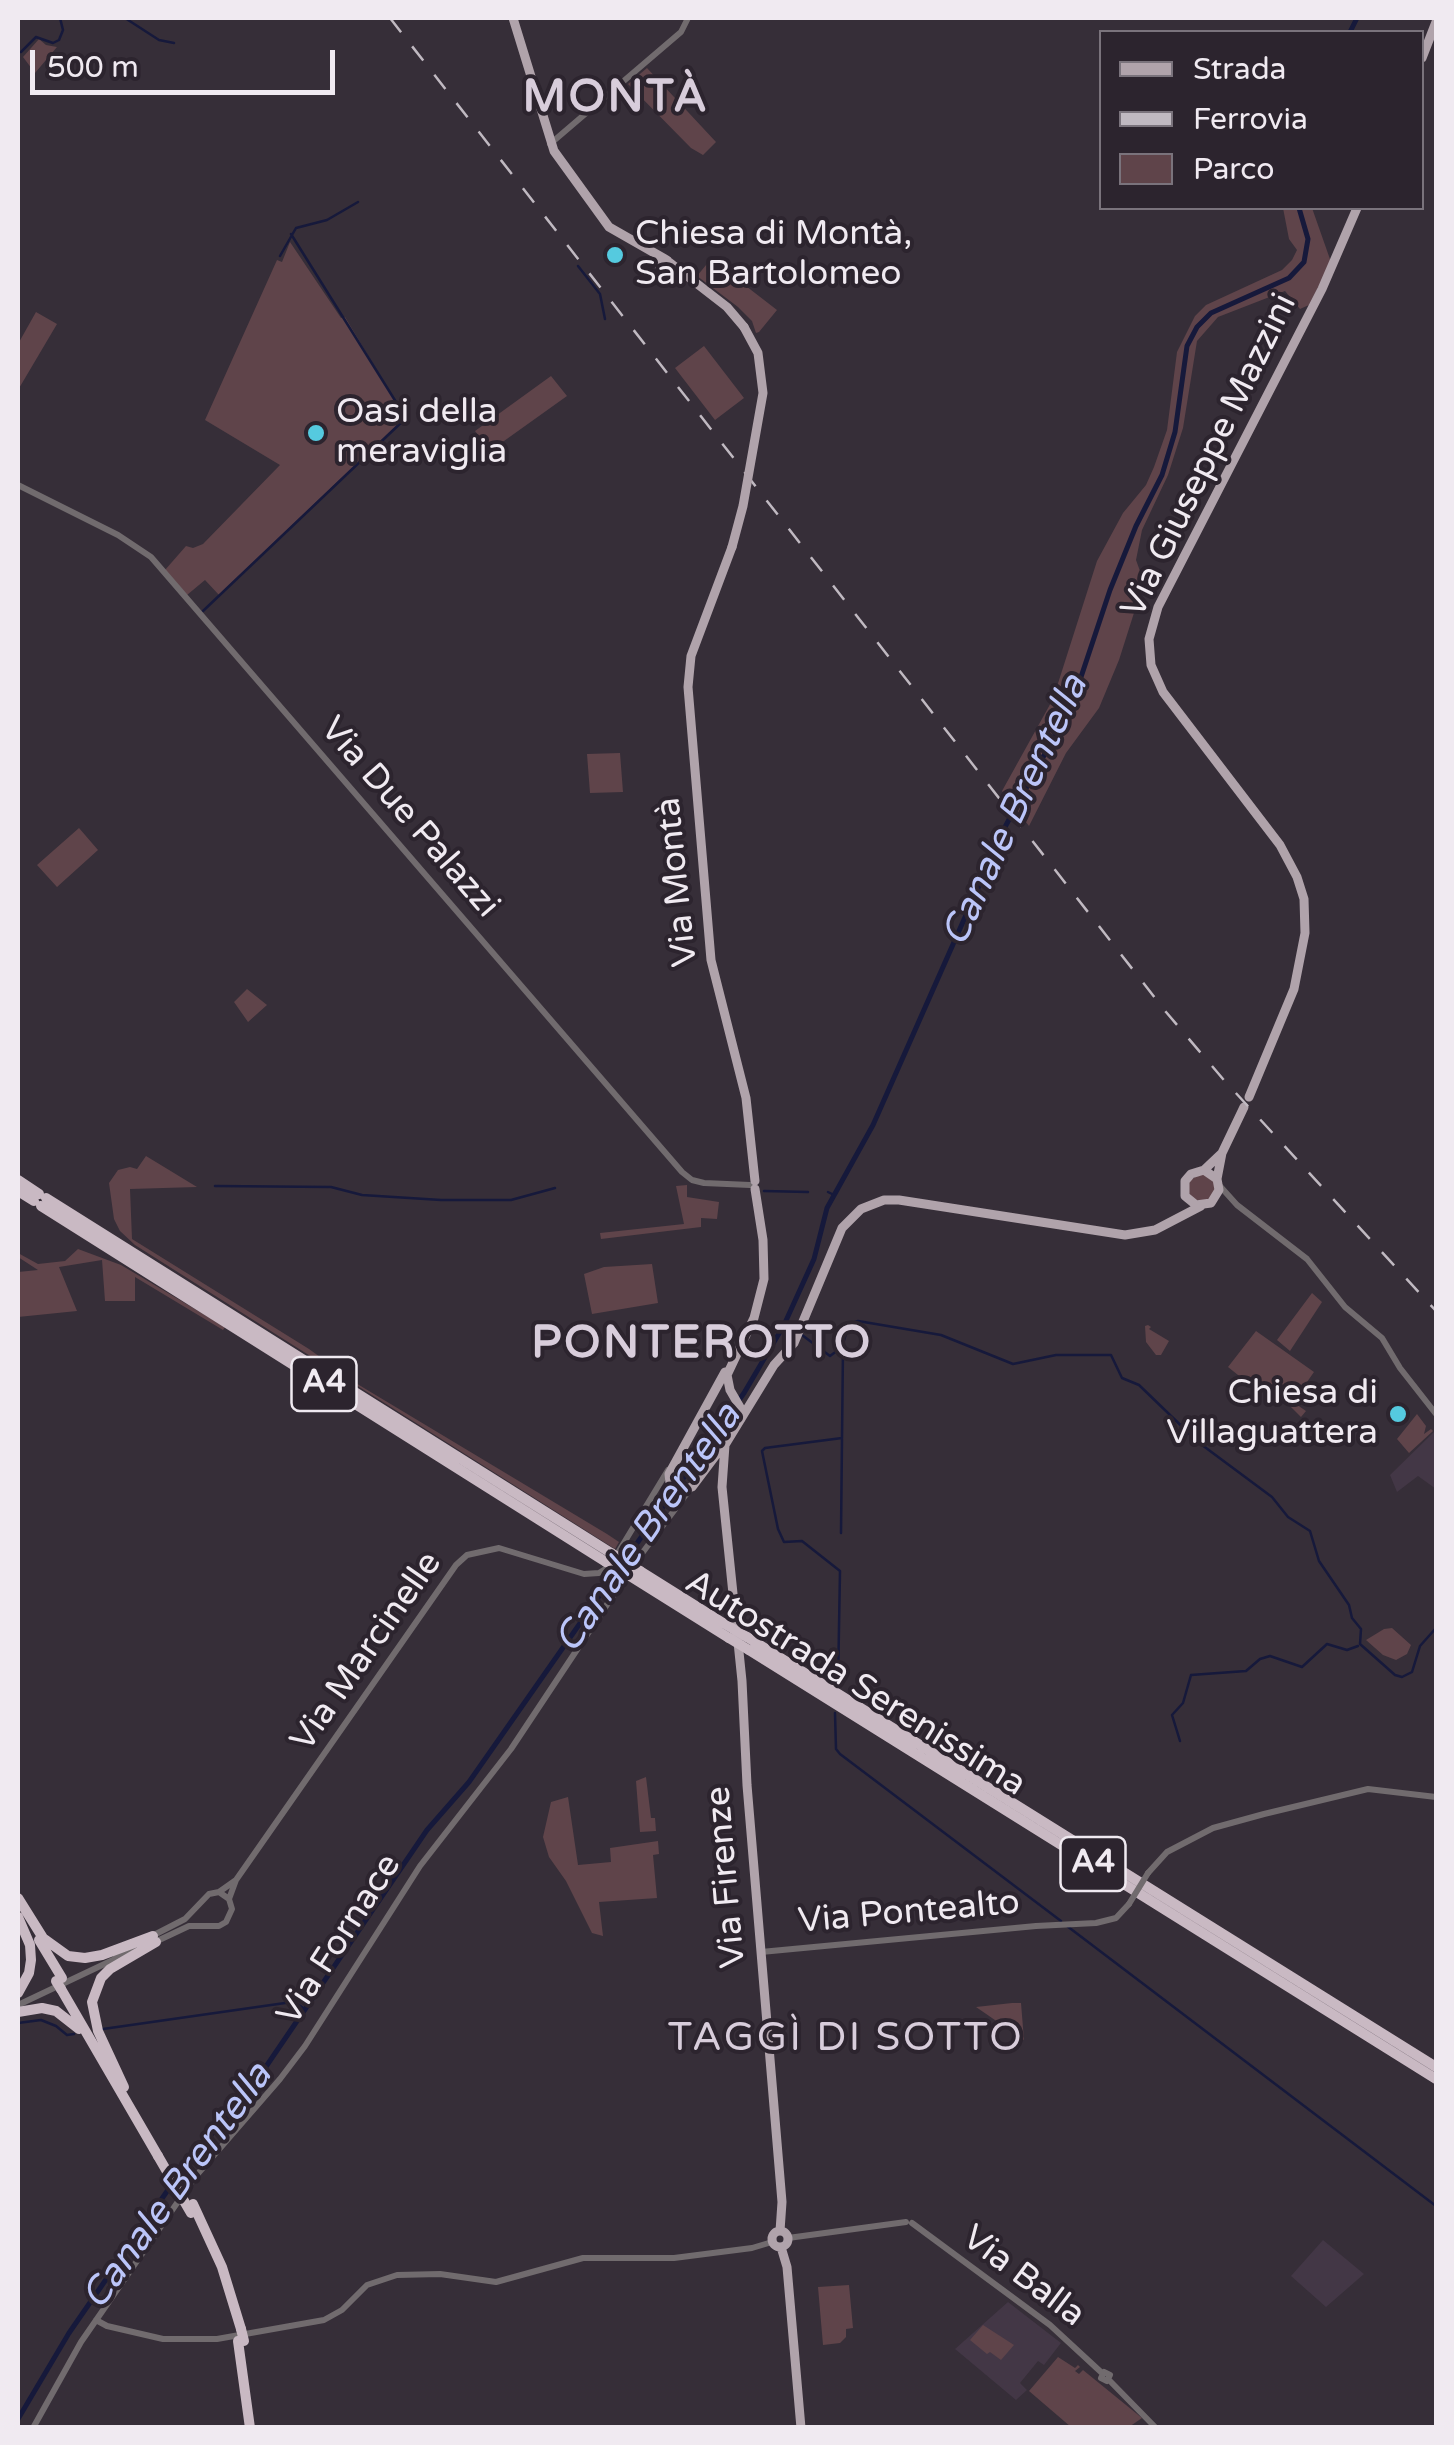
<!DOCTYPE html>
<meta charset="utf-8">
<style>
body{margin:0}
#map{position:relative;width:1454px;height:2445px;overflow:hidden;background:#362e38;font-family:"Varela Round",sans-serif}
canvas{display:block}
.frame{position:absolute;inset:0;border:20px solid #f0eaf1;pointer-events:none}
.legend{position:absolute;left:1099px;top:30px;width:325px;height:180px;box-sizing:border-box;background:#2c242e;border:2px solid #7a737c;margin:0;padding:12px 18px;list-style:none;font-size:30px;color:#f0eaf1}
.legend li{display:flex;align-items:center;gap:20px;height:50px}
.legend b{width:50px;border:2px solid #7a737c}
.scale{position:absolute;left:30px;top:50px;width:305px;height:45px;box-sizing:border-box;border:5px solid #f0eaf1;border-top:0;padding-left:12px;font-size:30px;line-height:35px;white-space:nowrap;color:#f0eaf1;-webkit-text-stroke:8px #2c242e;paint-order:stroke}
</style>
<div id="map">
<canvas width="1454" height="2445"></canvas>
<div class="frame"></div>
<ul class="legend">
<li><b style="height:12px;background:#b0a3ab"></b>Strada</li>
<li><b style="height:12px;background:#c0b9c1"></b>Ferrovia</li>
<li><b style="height:28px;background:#5f444a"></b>Parco</li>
</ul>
<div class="scale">500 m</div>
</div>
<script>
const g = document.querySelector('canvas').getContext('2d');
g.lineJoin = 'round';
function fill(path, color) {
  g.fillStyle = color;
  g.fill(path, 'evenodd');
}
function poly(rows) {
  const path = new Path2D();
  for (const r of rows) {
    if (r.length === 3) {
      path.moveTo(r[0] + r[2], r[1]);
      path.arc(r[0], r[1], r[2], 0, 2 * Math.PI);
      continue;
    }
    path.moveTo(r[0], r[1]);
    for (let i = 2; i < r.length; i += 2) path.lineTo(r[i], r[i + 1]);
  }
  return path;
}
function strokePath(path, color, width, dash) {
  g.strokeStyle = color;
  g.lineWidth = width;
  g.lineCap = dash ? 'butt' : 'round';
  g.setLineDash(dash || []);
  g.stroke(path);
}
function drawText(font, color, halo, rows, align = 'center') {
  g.font = font + ' "Varela Round",sans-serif';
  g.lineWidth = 8;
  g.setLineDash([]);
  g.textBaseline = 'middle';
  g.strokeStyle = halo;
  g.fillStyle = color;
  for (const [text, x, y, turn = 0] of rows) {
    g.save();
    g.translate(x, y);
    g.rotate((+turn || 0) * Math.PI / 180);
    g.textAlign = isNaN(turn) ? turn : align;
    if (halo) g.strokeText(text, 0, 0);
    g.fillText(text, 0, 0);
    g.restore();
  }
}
const built = poly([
 [1436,1430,1436,1489,1418,1476,1397,1492,1390,1475],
 [1323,2240,1364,2274,1326,2307,1291,2276],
 [1008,2302,1061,2343,1044,2365,1038,2361,1020,2383,1027,2390,1016,2400,955,2349]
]);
const green = poly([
 [39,39,46,45,57,47,35,73,23,57],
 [647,68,716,142,703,155,691,148,628,84],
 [1283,208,1312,208,1331,262,1309,305,1300,309,1285,291,1218,317,1197,341,1183,428,1168,475,1142,530,1136,560,1140,571,1140,594,1119,660,1099,708,1066,753,1029,826,1002,791,1053,699,1097,561,1123,513,1146,485,1154,467,1167,430,1177,352,1195,316,1206,305,1282,270,1292,260,1297,250,1289,239],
 [290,242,341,318,345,317,405,417,219,595,205,580,187,595,165,570,186,546,193,548,203,544,280,465,205,420,277,260,282,262],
 [711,259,777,310,759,332,756,333,752,321,738,307,697,276],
 [36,312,57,324,18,390,18,344],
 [704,346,744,398,715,420,675,368],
 [551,376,567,396,490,451,475,431],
 [620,753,623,792,590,793,587,754],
 [79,828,98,850,57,887,37,865],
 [247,989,267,1005,248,1022,234,1002],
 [146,1156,197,1187,130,1189,132,1239,309,1349,359,1385,607,1534,619,1542,615,1549,135,1245,120,1231,114,1219,109,1183,118,1170,130,1167,137,1169],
 [1200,1173,1213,1178,1216,1193,1205,1203,1190,1198,1186,1184],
 [687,1185,687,1197,719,1202,717,1219,701,1218,701,1227,601,1239,600,1233,684,1224,676,1186],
 [78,1249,121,1265,225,1327,223,1330,135,1277,135,1301,105,1301,102,1260,59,1267,77,1311,18,1317,18,1272,38,1270,18,1257,18,1253,38,1264,65,1261],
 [652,1264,658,1303,592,1314,584,1274,604,1267],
 [1312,1293,1322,1302,1290,1351,1277,1340],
 [1148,1325,1151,1327,1149,1329,1169,1341,1161,1355,1156,1355,1146,1342,1145,1326],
 [1256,1331,1314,1372,1293,1402,1306,1411,1301,1417,1288,1404,1264,1390,1258,1391,1228,1367],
 [1417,1414,1426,1426,1424,1434,1431,1429,1433,1431,1409,1453,1397,1439],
 [1392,1628,1411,1645,1407,1654,1396,1660,1383,1655,1366,1640,1384,1629],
 [646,1777,651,1818,655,1818,656,1831,640,1832,636,1781],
 [568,1797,578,1865,611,1862,610,1848,658,1841,659,1854,653,1855,657,1898,599,1902,603,1936,592,1933,566,1881,549,1857,543,1837,551,1802],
 [1012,2003,1021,2003,1024,2040,976,2007],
 [849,2285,853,2328,846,2329,846,2337,840,2343,823,2345,818,2287],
 [983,2325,1014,2345,1001,2360,990,2352,987,2354,970,2340],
 [1058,2357,1075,2368,1078,2365,1080,2367,1075,2371,1079,2374,1083,2370,1142,2418,1129,2427,1071,2427,1029,2391]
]);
const stream = poly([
 [125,18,159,40,174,43],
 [21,52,36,37,53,43,59,40,63,30,60,18],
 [280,256,296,228,327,220,358,202],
 [578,266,600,294,605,319],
 [203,611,406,418,291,234],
 [215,1186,331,1187,362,1195,441,1200,511,1200,555,1188],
 [764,1191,808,1192],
 [828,1192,834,1195],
 [784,1325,795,1333],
 [802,1335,830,1356,842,1347,849,1324,858,1321,941,1335,1013,1364,1056,1355,1111,1355,1122,1378,1139,1385,1198,1442,1272,1497,1288,1517,1310,1531,1319,1561,1349,1605,1352,1618,1361,1629,1360,1644,1395,1675,1402,1677,1412,1672,1420,1646,1436,1628],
 [841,1533,842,1439],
 [838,1684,840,1571,802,1541,784,1542,778,1529,762,1451,765,1448,842,1438,843,1348],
 [835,1713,836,1749,840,1754,1061,1921],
 [1180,1741,1172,1715,1183,1703,1191,1675,1246,1671,1260,1659,1270,1656,1302,1667,1327,1644,1347,1650,1358,1646],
 [1067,1926,1436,2206],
 [299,2005,306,2010],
 [18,2023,41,2020,56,2026,67,2035,74,2034],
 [103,2029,292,2002]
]);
const canal = poly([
 [1350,32,1357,18],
 [625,1560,744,1393,784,1325,814,1259,827,1208,873,1125,1005,827,1072,704,1110,590,1136,526,1162,475,1175,432,1187,346,1197,327,1211,313,1289,278,1304,262,1308,239,1299,208],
 [18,2419,69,2333,190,2158,246,2096,427,1830,469,1782,618,1569]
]);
const minor = poly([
 [550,144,681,32,688,18],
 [18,485,118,535,151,557,682,1172,692,1180,704,1183,750,1185],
 [1219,1185,1237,1205,1307,1259,1345,1307,1382,1338,1400,1368,1436,1414],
 [619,1551,668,1470],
 [637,1560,691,1488],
 [1148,1873,1167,1852,1213,1828,1264,1814,1368,1789,1436,1797],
 [236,1880,456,1565,467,1555,499,1548,584,1574,599,1573,607,1568],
 [219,1892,236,1880,229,1899],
 [152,1936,185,1919,209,1894,219,1892,229,1899,232,1909,226,1922,219,1926,189,1926,155,1942],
 [761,1952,1036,1926,1096,1923,1116,1918,1129,1904],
 [116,1957,132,1948],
 [18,2005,134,1950],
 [912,2223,1050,2325,1102,2373],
 [788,2238,906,2222],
 [96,2320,107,2326,163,2339,217,2339,324,2320,342,2310,367,2285,397,2275,440,2274,496,2282,583,2258,674,2258,752,2248,772,2242],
 [1104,2372,1110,2375,1107,2381,1101,2378,1104,2372],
 [1109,2380,1156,2428],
 [33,2428,81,2342,195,2177,280,2079,305,2046,420,1866,511,1749,624,1579]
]);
const major = poly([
 [513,18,554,151,609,227,665,259],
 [1422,58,1436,22],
 [664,264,5],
 [669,262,727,307,744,327],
 [732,547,691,656,688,687,711,960,746,1098,755,1181],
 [1249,1097,1294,989,1305,933,1304,899,1297,877,1280,845,1163,692,1151,665,1149,639,1158,607,1322,289,1357,208],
 [1204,1170,1217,1179,1219,1190,1211,1203,1196,1205,1185,1196,1185,1181,1191,1174,1204,1170,1222,1153],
 [1217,1179,1222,1153,1244,1107],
 [741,1419,741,1409,730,1390,727,1375,754,1318,764,1279,763,1240,755,1189],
 [722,1447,692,1487,681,1490,670,1483,669,1474,725,1372],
 [780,2239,8],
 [780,2231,782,2202,747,1785,742,1681,722,1487,725,1445,774,1365,794,1343,842,1228,861,1209,884,1200,899,1200,1125,1235,1155,1230,1201,1206],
 [781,2247,787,2267,801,2428]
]);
const highway = poly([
 [18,1180,39,1194],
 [18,1191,34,1201],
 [46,1198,611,1553],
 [41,1206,606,1562],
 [640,1571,723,1623],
 [630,1576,729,1638],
 [747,1637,1436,2067],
 [749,1650,1436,2079],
 [18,1898,43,1938,68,1956,85,1958,102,1955,153,1936],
 [18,1917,30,1945,31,1960,29,1973,18,1993],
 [39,1940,62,1978],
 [61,1989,158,2156],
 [18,2012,42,2008,56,2011,79,2029],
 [124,2087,98,2031,92,2002,101,1978,110,1969,156,1942],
 [193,2204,222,2267,241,2329],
 [238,2341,250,2428]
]);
const rail = poly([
 [390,18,1166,1012,1223,1079,1436,1311]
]);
const minorBridge = poly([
 [1129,1904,1148,1873]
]);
const majorBridge = poly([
 [732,547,743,506,763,393,758,353,744,327]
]);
const highwayBridge = poly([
 [611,1553,640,1571],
 [606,1562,630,1576],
 [723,1623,747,1637],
 [729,1638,749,1650],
 [56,1981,61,1989],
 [158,2156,191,2213],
 [241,2329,244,2341]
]);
const markers = [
 [615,255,10,"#55cadf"],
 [316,433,10,"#55cadf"],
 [1398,1414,10,"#55cadf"]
];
const shields = [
 [324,1384,65],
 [1093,1864,65]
];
const shieldNames = [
 ["A4",324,1384],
 ["A4",1093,1864]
];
const poiNames = [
 ["Chiesa di Montà,",635,235],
 ["San Bartolomeo",635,275],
 ["Oasi della",336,413],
 ["meraviglia",336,453],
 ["Chiesa di",1378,1394,"right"],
 ["Villaguattera",1378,1434,"right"]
];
const streetNames = [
 ["Via Giuseppe Mazzini",1210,456,-64],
 ["Via Due Palazzi",409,818,49],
 ["Via Montà",678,882,-96],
 ["Via Marcinelle",367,1652,-55],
 ["Autostrada Serenissima",855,1684,32],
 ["Via Firenze",727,1877,-95],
 ["Via Pontealto",909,1913,-5],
 ["Via Fornace",340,1940,-57],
 ["Via Balla",1023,2277,37]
];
const waterNames = [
 ["Canale Brentella",1016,811,-65],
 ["Canale Brentella",649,1529,-55],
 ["Canale Brentella",178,2187,-54]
];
const quarterNames = [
 ["TAGGÌ DI SOTTO",846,2039]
];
const districtNames = [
 ["MONTÀ",616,99],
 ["PONTEROTTO",702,1345]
];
fill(built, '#433746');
fill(green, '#5f444a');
strokePath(stream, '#16193b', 2.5);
strokePath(canal, '#16193b', 5);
strokePath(minor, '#716b6e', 6);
strokePath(major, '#b0a3ab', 9);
strokePath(highway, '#c9b9c3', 10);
strokePath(rail, '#c0b9c1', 2.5, [18, 18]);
strokePath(minorBridge, '#716b6e', 6);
strokePath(majorBridge, '#b0a3ab', 9);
strokePath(highwayBridge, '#c9b9c3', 10);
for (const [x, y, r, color] of markers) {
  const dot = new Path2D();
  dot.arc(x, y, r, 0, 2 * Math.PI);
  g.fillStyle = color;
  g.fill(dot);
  strokePath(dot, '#2c242e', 4);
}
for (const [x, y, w] of shields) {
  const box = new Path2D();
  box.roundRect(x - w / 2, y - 27, w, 54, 8);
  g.fillStyle = '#2c242e';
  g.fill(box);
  strokePath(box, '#f0eaf1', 2.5);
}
drawText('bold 32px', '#f0eaf1', null, shieldNames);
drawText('35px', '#f0eaf1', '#2c242e', poiNames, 'left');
drawText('35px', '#f0eaf1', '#2c242e', streetNames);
drawText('italic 38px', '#bbc5f9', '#2c242e', waterNames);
g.letterSpacing = '2.5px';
drawText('40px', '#d8cddb', '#2c242e', quarterNames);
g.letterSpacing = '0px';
g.letterSpacing = '2.5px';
drawText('bold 45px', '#d8cddb', '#2c242e', districtNames);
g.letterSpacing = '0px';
</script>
